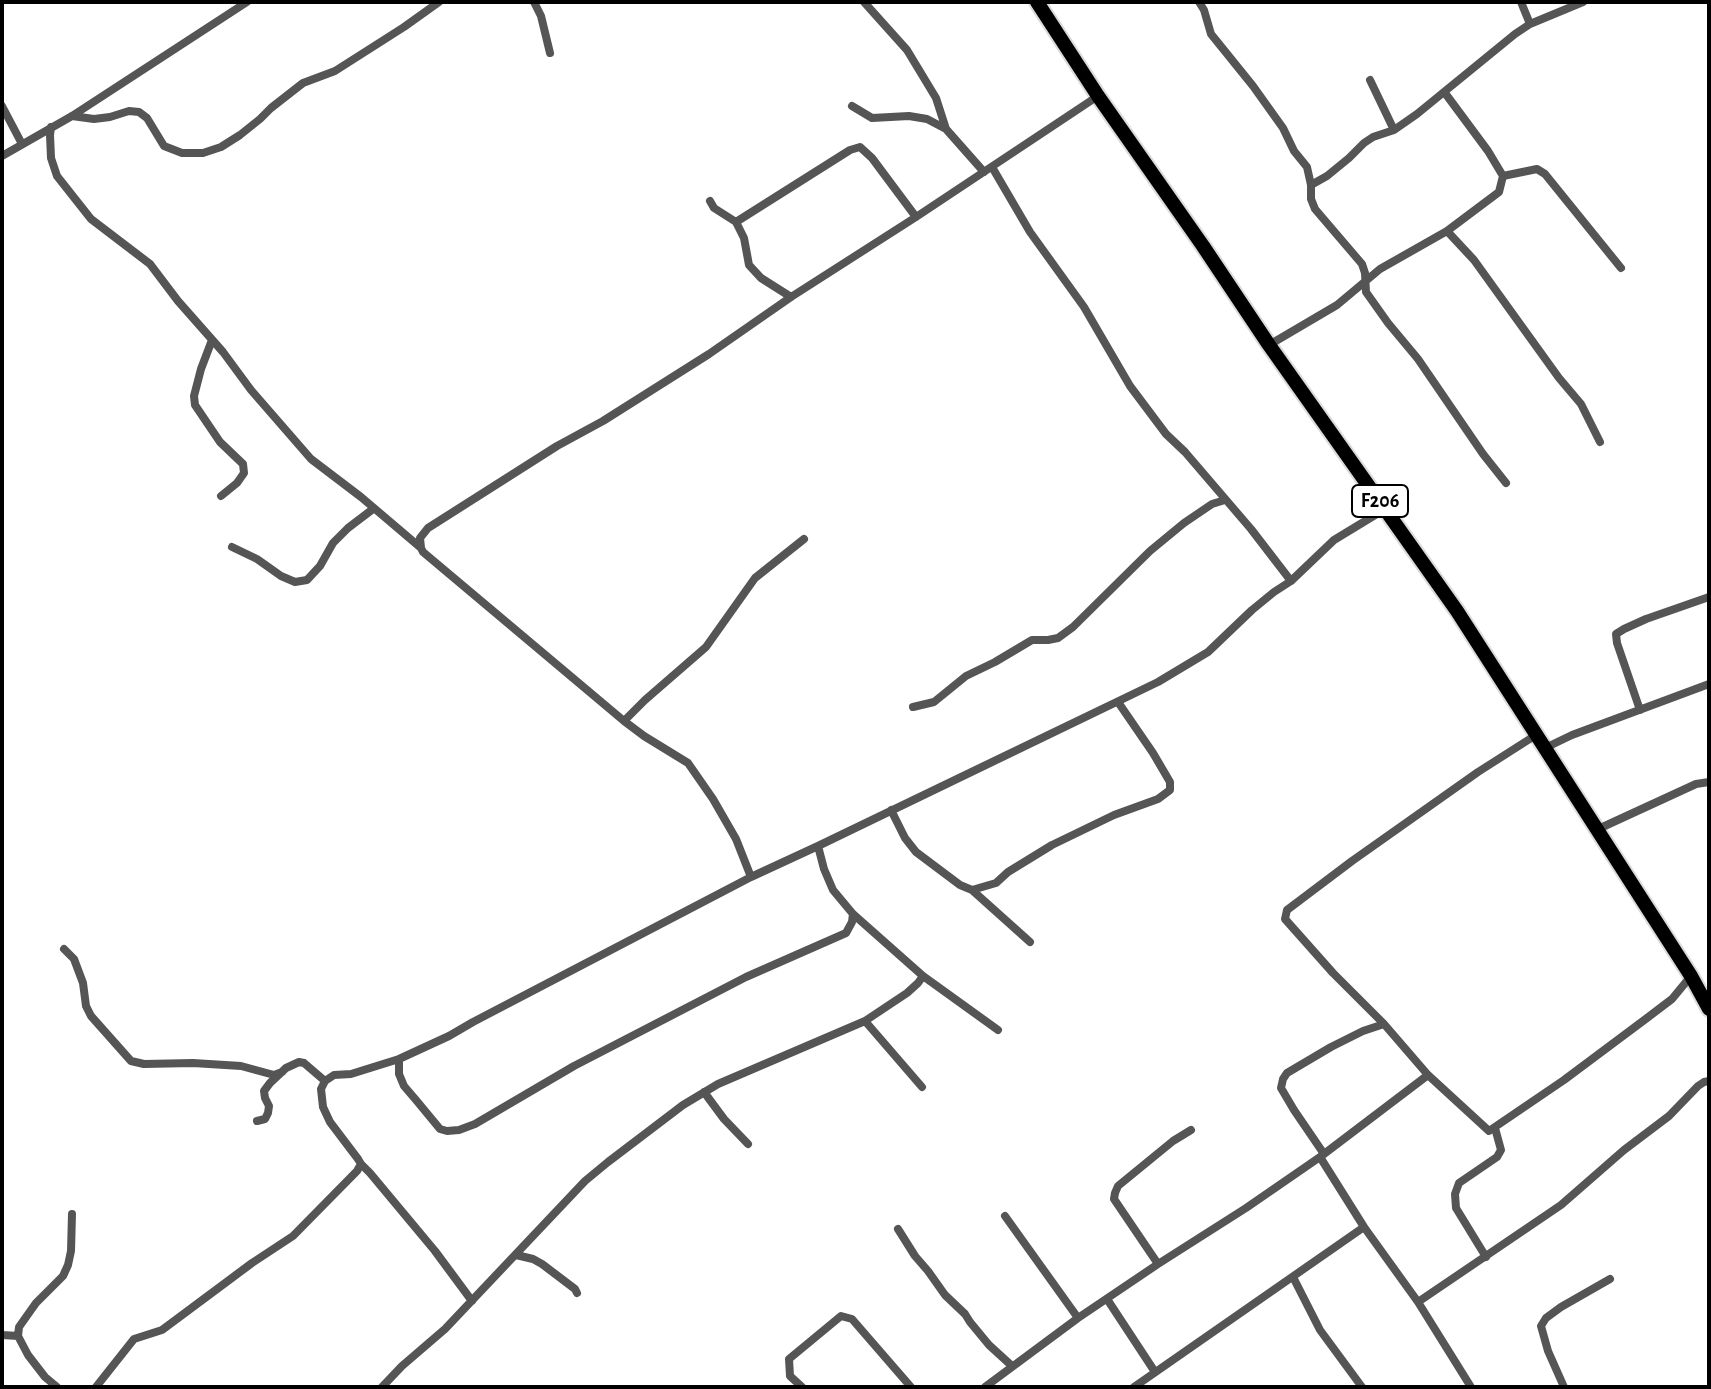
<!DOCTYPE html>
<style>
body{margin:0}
#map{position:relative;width:1711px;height:1389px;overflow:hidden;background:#fff;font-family:"Alegreya Sans",sans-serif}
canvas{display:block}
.frame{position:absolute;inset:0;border:4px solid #000;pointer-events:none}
</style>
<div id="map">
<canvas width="1711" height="1389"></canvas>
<div class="frame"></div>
</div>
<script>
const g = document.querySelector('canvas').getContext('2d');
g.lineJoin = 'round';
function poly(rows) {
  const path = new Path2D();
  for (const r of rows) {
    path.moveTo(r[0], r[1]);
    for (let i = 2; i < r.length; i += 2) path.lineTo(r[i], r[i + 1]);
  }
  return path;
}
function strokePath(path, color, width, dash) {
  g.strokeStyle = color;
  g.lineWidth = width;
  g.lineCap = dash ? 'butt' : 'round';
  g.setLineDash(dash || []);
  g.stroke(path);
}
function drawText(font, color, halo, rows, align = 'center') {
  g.font = font + ' "Alegreya Sans",sans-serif';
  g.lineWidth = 6;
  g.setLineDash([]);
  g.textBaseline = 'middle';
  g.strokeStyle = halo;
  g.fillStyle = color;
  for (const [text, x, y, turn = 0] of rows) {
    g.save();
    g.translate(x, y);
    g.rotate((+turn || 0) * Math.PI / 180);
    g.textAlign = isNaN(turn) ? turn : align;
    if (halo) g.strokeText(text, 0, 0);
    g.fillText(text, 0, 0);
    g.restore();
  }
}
const minor = poly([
 [534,2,541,16,550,53],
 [864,2,907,50,936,98,946,129],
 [1199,2,1204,10,1211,34,1253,86,1283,128,1294,151,1307,167,1311,185,1311,199,1315,209,1362,264,1365,273,1366,292,1388,323,1418,359,1483,454,1506,483],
 [1521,2,1530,24],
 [1370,80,1394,130],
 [2,106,22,144],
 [852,106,872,118,909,116,927,119,946,129,984,172],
 [72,116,94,119,110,117,129,111,139,112,147,118,164,146,182,153,203,153,221,147,240,135,260,119,271,108,303,83,335,71,404,27,439,2],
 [51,127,50,135,51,158,57,176,91,219,150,264,178,301,223,352,251,390,311,459,361,497,421,548],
 [2,156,72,116,247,2],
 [992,167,1030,232,1084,307,1130,386,1166,434,1185,452,1251,529,1291,581],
 [1503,176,1537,169,1545,174,1621,268],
 [1311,185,1327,176,1349,158,1364,143,1373,137,1394,130,1417,114,1515,34,1530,24,1583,2],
 [710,201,714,208,736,222,744,238,749,265,761,278,791,297],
 [736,222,850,150,860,147,872,158,916,217],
 [1447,231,1474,260,1559,378,1581,404,1600,442],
 [212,340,201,369,194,396,195,405,220,442,243,464,244,473,237,483,221,496],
 [1269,345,1337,305,1380,269,1447,231,1499,192,1503,176,1488,151,1445,93],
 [232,547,257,559,281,576,295,582,307,580,320,566,333,543,348,528,373,509],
 [913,707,934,702,966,676,995,662,1032,640,1048,640,1058,638,1073,627,1150,551,1184,523,1212,504,1225,500],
 [1640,710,1617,643,1616,634,1624,629,1646,619,1709,597],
 [624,721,423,552,421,548,420,538,428,528,557,446,603,421,709,354,791,297,916,217,1098,96],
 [1536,735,1478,772,1352,861,1287,910,1285,919,1333,973,1384,1024,1428,1075,1489,1131,1564,1080,1647,1018,1672,999,1691,976],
 [1545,748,1572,735,1709,684],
 [891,810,905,838,916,852,960,885,972,890,996,883,1008,872,1052,845,1114,815,1158,799,1170,790,1170,782,1153,753,1118,702],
 [1596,830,1696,784,1709,782],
 [818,846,824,869,833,890,853,914,923,976,998,1030],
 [751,877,736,839,713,799,688,763,644,736,624,721,645,700,706,647,755,578,804,539],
 [972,890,1030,942],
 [64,949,74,959,83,983,86,1006,91,1016,131,1061,144,1064,193,1063,241,1066,274,1075,282,1072],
 [865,1021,922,1087],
 [399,1059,399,1074,404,1086,416,1100,440,1129,447,1131,459,1130,475,1124,574,1066,746,977,846,933,852,922,853,914],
 [704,1092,724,1119,748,1144],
 [257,1121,265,1119,268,1113,269,1106,265,1098,264,1091,270,1083,286,1068,299,1062,304,1063,325,1081],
 [1324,1154,1294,1110,1281,1088,1283,1079,1287,1073,1331,1047,1363,1031,1384,1024],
 [1320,1157,1364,1227,1418,1302,1471,1387],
 [361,1164,370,1173,435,1251,472,1301],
 [1005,1216,1078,1318],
 [898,1229,915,1256,928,1271,945,1295,965,1314,970,1322,989,1345,1012,1366],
 [516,1255,533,1259,542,1264,575,1289,577,1293],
 [1486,1257,1456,1208,1455,1194,1459,1183,1497,1157,1501,1150,1495,1128],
 [1158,1264,1114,1199,1115,1193,1118,1186,1173,1141,1191,1130],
 [1293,1277,1320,1330,1362,1387],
 [1107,1299,1155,1372],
 [1418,1302,1561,1205,1624,1150,1669,1116,1698,1086,1704,1082,1709,1081],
 [2,1335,18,1336],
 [57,1387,45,1377,28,1355,18,1336,19,1327,36,1303,63,1276,68,1265,71,1251,72,1214],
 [96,1387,134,1339,162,1330,252,1263,293,1236,357,1171,361,1164,358,1159,330,1122,323,1107,321,1089,325,1081,334,1075,351,1074,399,1059,449,1036,473,1022,751,877,818,846,1158,682,1208,652,1252,610,1274,592,1291,581,1334,540,1385,509],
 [382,1387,402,1366,445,1329,585,1181,608,1162,683,1105,718,1084,865,1021,907,993,918,983,923,976],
 [802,1387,790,1376,789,1359,841,1316,852,1319,911,1387],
 [985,1387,1078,1318,1158,1264,1246,1208,1320,1157,1428,1075],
 [1134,1387,1364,1227],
 [1564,1387,1548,1351,1541,1326,1546,1318,1561,1307,1610,1279]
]);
const primary = poly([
 [1037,2,1098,96,1203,246,1269,345,1457,611,1691,976,1709,1009]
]);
const shields = [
 [1380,501,56]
];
const shieldNames = [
 ["F206",1380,501]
];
strokePath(primary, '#dbdbdb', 18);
strokePath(minor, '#555', 8);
strokePath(primary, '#000', 14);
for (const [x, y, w] of shields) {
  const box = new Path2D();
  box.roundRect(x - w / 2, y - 16, w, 32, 6);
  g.fillStyle = '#fff';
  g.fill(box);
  strokePath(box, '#000', 2);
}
drawText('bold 20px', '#000', null, shieldNames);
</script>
